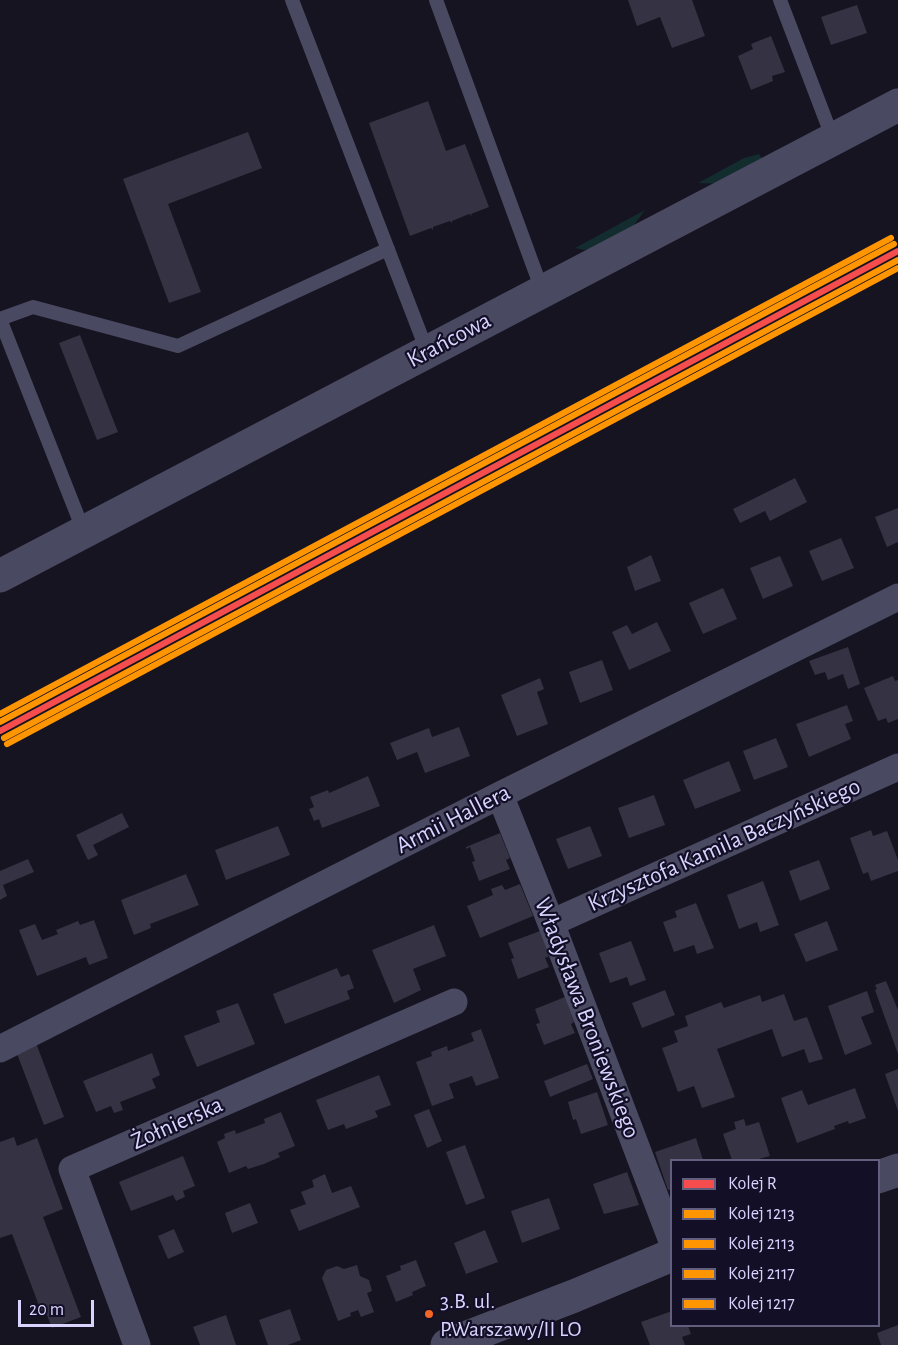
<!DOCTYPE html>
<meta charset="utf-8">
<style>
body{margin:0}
#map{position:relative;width:898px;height:1345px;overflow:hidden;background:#161421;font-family:"Alegreya Sans",sans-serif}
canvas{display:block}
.legend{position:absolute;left:670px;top:1159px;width:210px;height:168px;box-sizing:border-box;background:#130f26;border:2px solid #625e7d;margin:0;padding:8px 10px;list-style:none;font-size:18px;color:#d9d4ff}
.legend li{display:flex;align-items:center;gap:12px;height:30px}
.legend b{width:30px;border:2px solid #625e7d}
.scale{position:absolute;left:18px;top:1300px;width:76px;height:27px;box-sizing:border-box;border:3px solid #d9d4ff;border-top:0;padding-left:8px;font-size:18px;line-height:21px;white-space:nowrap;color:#d9d4ff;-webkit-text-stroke:4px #130f26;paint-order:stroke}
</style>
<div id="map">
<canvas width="898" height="1345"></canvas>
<ul class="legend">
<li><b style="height:8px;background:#f54d4d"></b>Kolej R</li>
<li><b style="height:8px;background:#ff9500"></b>Kolej 1213</li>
<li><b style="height:8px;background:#ff9500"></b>Kolej 2113</li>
<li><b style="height:8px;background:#ff9500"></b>Kolej 2117</li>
<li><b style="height:8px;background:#ff9500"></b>Kolej 1217</li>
</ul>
<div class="scale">20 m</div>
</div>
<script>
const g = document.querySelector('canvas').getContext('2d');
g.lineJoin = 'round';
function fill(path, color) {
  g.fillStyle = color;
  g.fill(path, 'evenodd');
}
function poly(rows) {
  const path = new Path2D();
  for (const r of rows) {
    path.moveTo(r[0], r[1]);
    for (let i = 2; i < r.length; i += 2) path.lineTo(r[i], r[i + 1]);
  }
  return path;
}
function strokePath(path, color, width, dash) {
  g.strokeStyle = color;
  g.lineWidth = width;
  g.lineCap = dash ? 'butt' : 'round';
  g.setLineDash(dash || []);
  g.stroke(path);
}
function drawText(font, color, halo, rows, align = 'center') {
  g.font = font + ' "Alegreya Sans",sans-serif';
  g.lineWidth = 4.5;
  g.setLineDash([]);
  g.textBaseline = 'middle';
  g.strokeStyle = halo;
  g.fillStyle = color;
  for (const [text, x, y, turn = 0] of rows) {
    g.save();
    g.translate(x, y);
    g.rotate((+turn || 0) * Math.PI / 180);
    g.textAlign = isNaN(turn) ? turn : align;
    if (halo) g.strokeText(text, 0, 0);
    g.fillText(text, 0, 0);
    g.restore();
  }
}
const green = poly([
 [759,154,763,160,722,184,698,183,744,158],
 [645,210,632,228,601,246,585,250,575,248]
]);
const building = poly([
 [628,0,692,0,705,36,672,48,660,17,637,26],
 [857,5,867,33,831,45,821,17],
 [771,36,785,72,772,76,773,81,751,90,738,56,753,49,751,44],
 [428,101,446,151,465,144,489,207,471,214,472,216,469,214,452,221,452,223,450,221,433,227,433,230,431,228,410,236,369,123],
 [248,132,262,168,168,204,201,292,169,303,123,179],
 [80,335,118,432,97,440,59,343],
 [795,478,807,502,770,521,765,511,740,523,733,509],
 [898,508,898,542,887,547,875,517],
 [841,538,854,568,822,581,809,551],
 [651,555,661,581,635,591,627,567],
 [780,556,793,586,763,599,750,568],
 [723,588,737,619,703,634,689,603],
 [657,622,671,651,629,670,612,632,627,625,632,634],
 [848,647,860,684,848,689,843,674,828,680,825,672,815,675,809,661],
 [602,660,613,690,580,703,569,672],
 [893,676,895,681,898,680,898,719,888,723,886,718,878,721,864,688],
 [540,678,544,689,537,692,548,724,517,736,501,695],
 [847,705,853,721,845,724,851,739,809,757,796,724],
 [459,727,470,756,425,773,417,752,397,760,390,743,429,728,432,737],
 [776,738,788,767,754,780,743,751],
 [729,761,741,791,695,809,683,780],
 [368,776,380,806,322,828,319,819,314,821,309,809,314,807,310,797,328,790,329,793],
 [654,795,665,825,629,838,618,808],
 [122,813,129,827,93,845,98,855,88,860,76,835],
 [278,826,290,855,226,880,215,850],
 [590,826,602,856,568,869,556,839],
 [871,830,873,836,887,831,898,860,898,871,871,881,868,872,863,874,850,838],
 [500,833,510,858,506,860,510,869,479,881,472,862,475,861,470,847,466,849,466,847],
 [28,859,34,872,3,885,7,896,0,900,0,871],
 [819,860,830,889,800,901,789,871],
 [186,874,199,905,150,924,151,928,134,935,121,900],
 [763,881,779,925,760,932,757,922,739,929,727,895],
 [520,884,533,916,480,938,467,906,493,895,491,889,502,885,505,890],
 [696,903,714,948,697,954,694,945,674,952,663,922,677,917,675,911],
 [94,920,108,958,89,965,86,957,37,976,19,930,35,924,42,940,58,934,56,930,78,921,80,925],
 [827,921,838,950,806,962,794,934],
 [434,925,446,956,413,969,421,990,394,1003,372,950],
 [540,931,549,956,545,958,549,967,518,979,511,959,514,958,508,943],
 [631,941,646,980,630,986,627,977,610,983,599,953],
 [337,968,341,977,349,974,354,988,347,991,350,999,285,1024,273,994],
 [886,981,898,1010,898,1054,875,990,877,989,875,985],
 [665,990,675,1015,642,1028,632,1003],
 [867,991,874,1012,861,1017,872,1044,845,1055,828,1006],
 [784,994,794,1021,807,1017,823,1059,809,1063,804,1049,782,1057,772,1029,717,1049,735,1097,702,1108,694,1086,678,1092,662,1048,678,1042,674,1031,688,1026,685,1016,721,1002,724,1008,760,995,762,1002],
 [565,997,574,1022,571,1024,575,1033,544,1045,536,1024,540,1023,535,1009],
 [238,1003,255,1044,197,1067,184,1036,220,1022,216,1011],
 [481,1029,499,1078,476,1086,472,1076,449,1084,454,1098,432,1106,416,1062,432,1056,431,1052,447,1046,448,1051,474,1041,471,1033],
 [36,1043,64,1117,44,1125,16,1051],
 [152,1053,160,1075,152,1079,156,1088,120,1102,123,1110,114,1113,111,1106,96,1112,83,1081],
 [587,1064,593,1079,550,1097,544,1081],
 [898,1069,898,1111,885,1074],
 [379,1075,391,1105,375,1111,378,1117,346,1129,344,1124,328,1130,316,1100],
 [855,1088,866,1118,849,1124,848,1121,834,1126,835,1129,797,1143,781,1098,802,1090,808,1105],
 [597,1092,608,1125,581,1134,576,1119,573,1120,568,1102],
 [429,1109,442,1141,427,1148,414,1115],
 [281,1112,295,1146,278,1153,280,1157,264,1164,248,1169,246,1166,229,1173,217,1142,225,1138,224,1134,235,1130,236,1134,265,1123,264,1119],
 [744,1119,746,1126,759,1122,770,1156,755,1160,732,1160,723,1134,736,1129,734,1122],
 [14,1137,17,1146,37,1138,63,1209,43,1217,81,1317,52,1328,45,1310,41,1311,12,1234,0,1238,0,1142],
 [696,1138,703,1160,672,1160,672,1189,668,1190,655,1152],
 [465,1145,485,1198,466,1205,446,1152],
 [183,1156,195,1186,183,1191,185,1197,176,1201,173,1195,131,1211,119,1182],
 [627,1172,639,1205,604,1214,593,1184],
 [325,1174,332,1193,351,1186,360,1207,299,1231,290,1210,306,1204,301,1192,314,1187,312,1180],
 [549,1198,560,1229,522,1243,511,1211],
 [250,1203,258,1223,232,1233,225,1213],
 [174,1229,184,1252,168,1259,158,1236],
 [485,1230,498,1262,466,1274,454,1243],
 [416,1260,426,1286,412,1292,413,1295,396,1302,386,1276,401,1270,400,1266],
 [357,1265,360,1276,369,1280,372,1291,367,1293,374,1312,361,1317,358,1310,350,1313,351,1316,338,1321,322,1278,326,1270,337,1266,344,1269],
 [290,1309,301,1340,288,1345,268,1345,259,1320],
 [672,1311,672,1326,688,1326,691,1334,682,1337,685,1345,650,1345,641,1322],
 [226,1315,236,1345,200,1345,193,1327],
 [898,1325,898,1345,881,1345,877,1333]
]);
const service = poly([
 [292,0,427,351],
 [436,0,542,290],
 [780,0,833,139],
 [0,319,33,307,178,346,388,249],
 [0,319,84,532]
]);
const minor = poly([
 [500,795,551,923,672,1241],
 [551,923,898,767],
 [0,1049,500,795,898,597],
 [137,1345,72,1169,454,1002]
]);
const tertiary = poly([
 [0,576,898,105],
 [878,1177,898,1170],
 [447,1345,574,1296,672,1255]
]);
const rail1 = poly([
 [0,731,898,251]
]);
const rail2 = poly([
 [4,738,898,260]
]);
const rail3 = poly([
 [0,722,894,244]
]);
const rail4 = poly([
 [7,744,898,268]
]);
const rail5 = poly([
 [0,714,891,238]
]);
const markers = [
 [429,1314,5,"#f26522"]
];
const busNames = [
 ["3.B. ul.",440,1301],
 ["P.Warszawy/II LO",440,1329]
];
const streetNames = [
 ["Krańcowa",449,340,-28],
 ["Armii Hallera",453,819,-27],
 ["Krzysztofa Kamila Baczyńskiego",724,845,-24],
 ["Władysława Broniewskiego",587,1018,69],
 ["Żołnierska",177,1123,-24]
];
fill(green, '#132c2d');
fill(building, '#343243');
strokePath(service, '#4a4962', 14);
strokePath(minor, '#4a4962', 27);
strokePath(tertiary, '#4a4962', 33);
strokePath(rail1, '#f54d4d', 6);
strokePath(rail2, '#ff9500', 6);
strokePath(rail3, '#ff9500', 6);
strokePath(rail4, '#ff9500', 6);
strokePath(rail5, '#ff9500', 6);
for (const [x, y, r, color] of markers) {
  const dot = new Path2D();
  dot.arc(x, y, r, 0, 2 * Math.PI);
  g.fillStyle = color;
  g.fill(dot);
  strokePath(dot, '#130f26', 2);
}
drawText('22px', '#d9d4ff', '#130f26', busNames, 'left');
drawText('24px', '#d9d4ff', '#130f26', streetNames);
</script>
